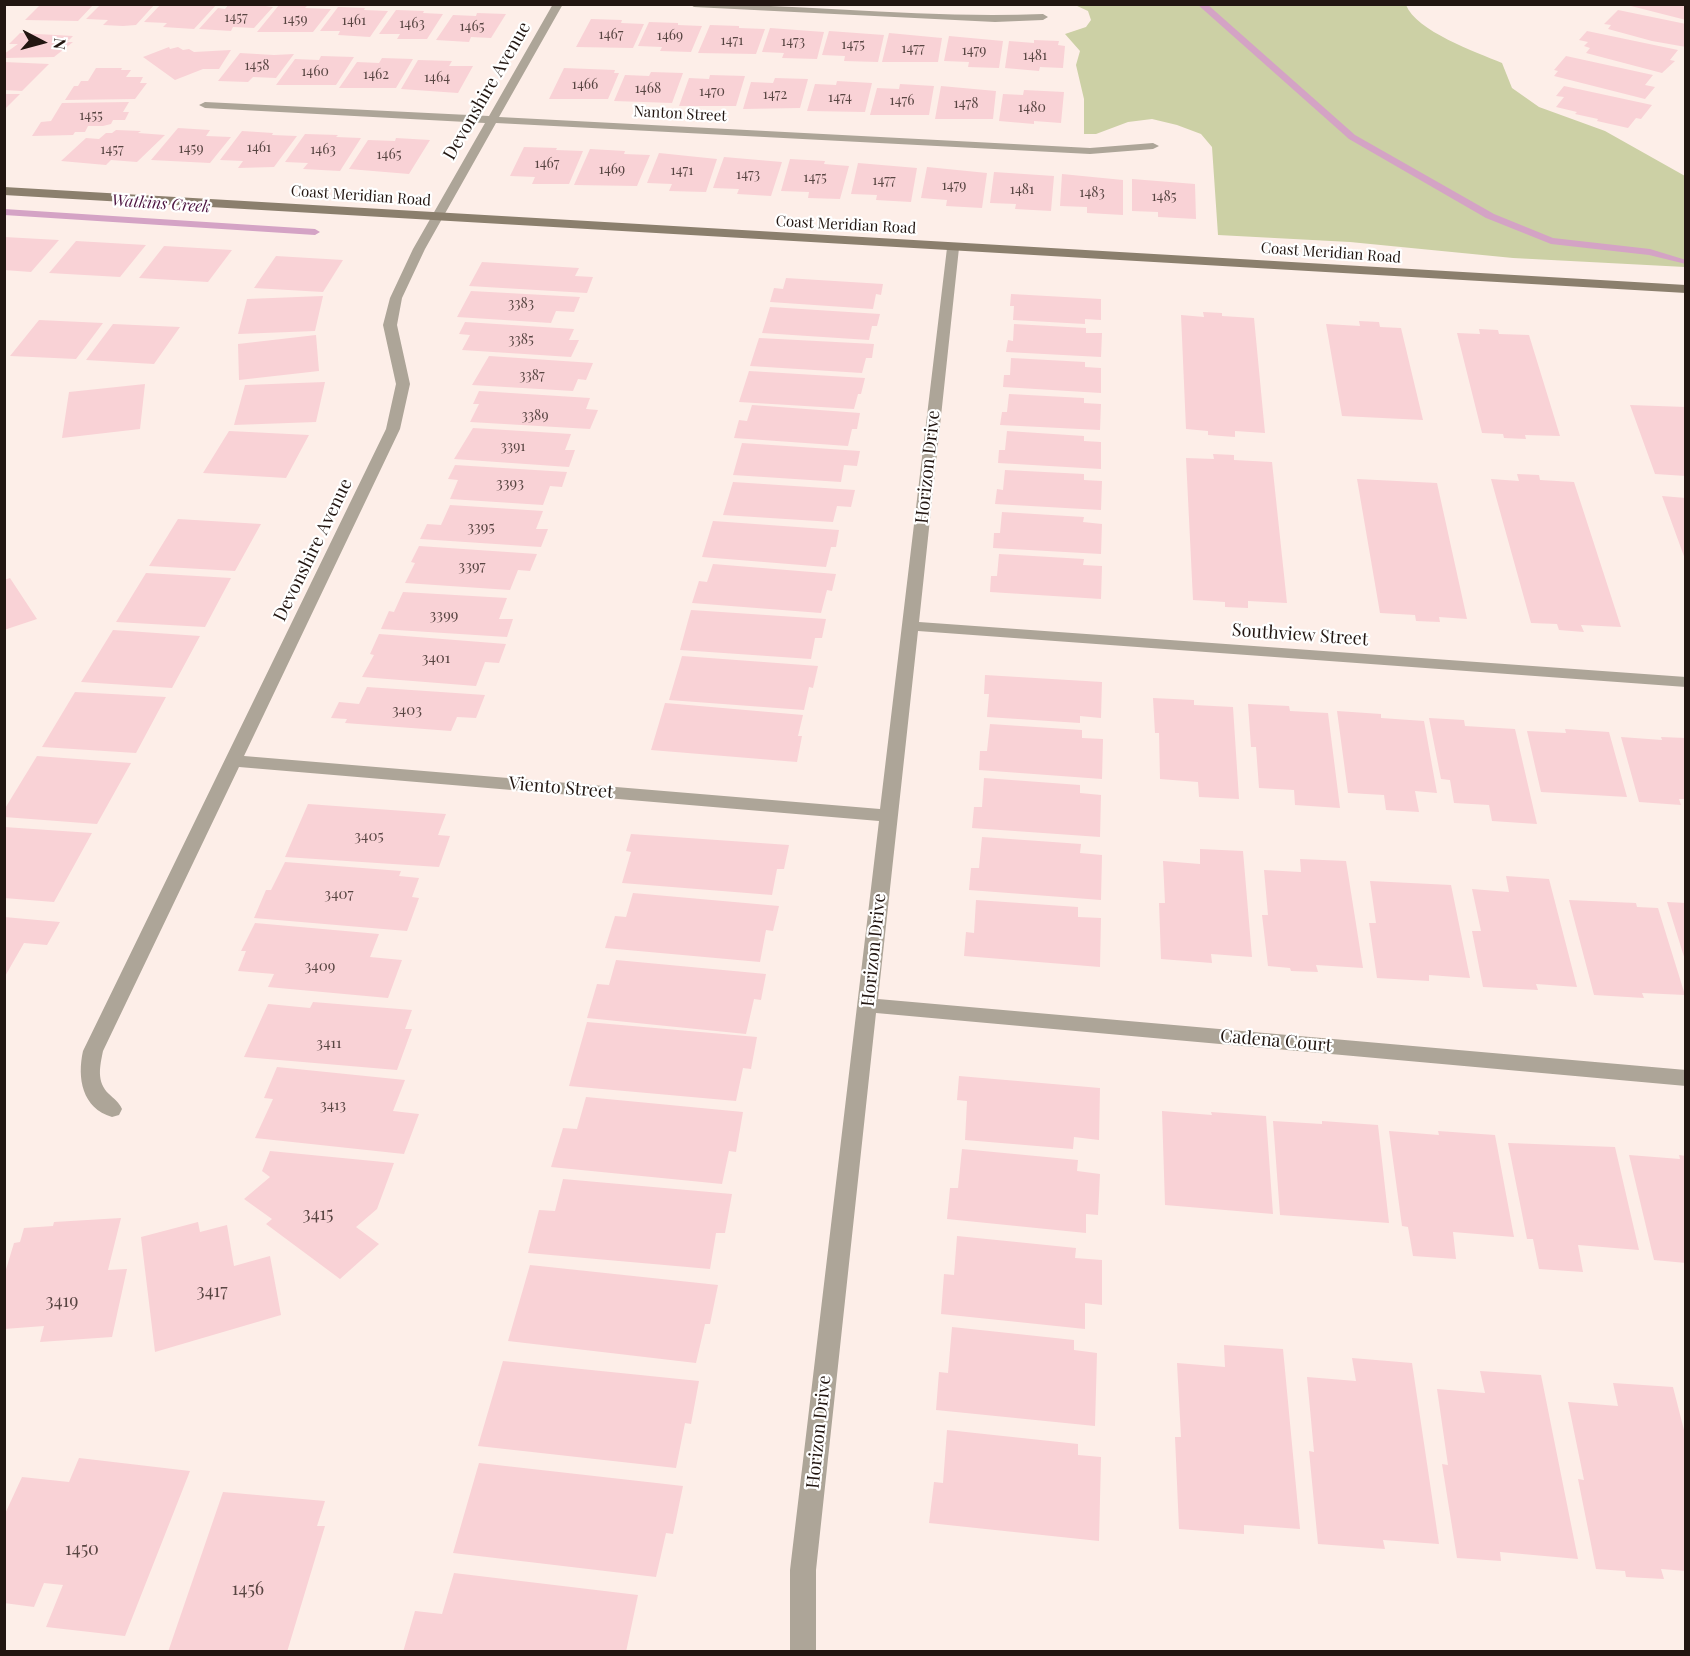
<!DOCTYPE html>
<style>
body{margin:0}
#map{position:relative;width:1690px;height:1656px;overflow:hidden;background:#fdeee8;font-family:"Playfair Display",serif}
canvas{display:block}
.frame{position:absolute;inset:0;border:6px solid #221611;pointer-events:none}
.north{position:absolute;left:12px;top:12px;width:60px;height:60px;-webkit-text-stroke:4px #fff;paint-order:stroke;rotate:96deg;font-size:16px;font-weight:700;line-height:24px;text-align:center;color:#221611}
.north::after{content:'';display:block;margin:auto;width:21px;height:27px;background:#221611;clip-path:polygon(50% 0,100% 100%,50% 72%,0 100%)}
</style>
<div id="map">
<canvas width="1690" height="1656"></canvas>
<div class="frame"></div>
<div class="north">N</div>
</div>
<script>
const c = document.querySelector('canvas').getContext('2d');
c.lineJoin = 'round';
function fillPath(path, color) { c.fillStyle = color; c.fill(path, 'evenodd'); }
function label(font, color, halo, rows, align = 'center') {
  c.font = font + ' "Playfair Display",serif'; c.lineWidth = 4.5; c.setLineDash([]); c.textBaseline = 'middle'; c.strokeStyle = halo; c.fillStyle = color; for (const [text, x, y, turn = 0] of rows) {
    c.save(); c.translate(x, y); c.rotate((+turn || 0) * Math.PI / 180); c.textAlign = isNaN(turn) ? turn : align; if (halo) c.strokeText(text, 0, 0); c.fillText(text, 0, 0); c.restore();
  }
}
fillPath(new Path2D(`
 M1075,5H1406C1416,31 1476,52 1502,63L1512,88L1539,107L1605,131L1685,176V267L1513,258L1350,242L1218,235L1212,147L1201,134L1177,125L1152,119L1128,122L1096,134H1084V99L1076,65L1080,51L1065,34L1086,27L1091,20L1088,11Z`), '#ccd0a5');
fillPath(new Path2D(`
 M1197,4H1207L1355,135L1494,214L1553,238L1650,249L1686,260V264L1649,255L1551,244L1486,218L1349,139Z
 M4,209L315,229L320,232L315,235L4,215Z`), '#d4a3c5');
fillPath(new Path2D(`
 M41,4H94L78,21L25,20Z
 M101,4H155L136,25L123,26L103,25L108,20L86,19Z
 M161,4H217L194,29L163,27L167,23L144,22Z
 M229,4H251L273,7L254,28L233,27L231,31L199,29L218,8L225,9Z
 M1627,4H1686V20L1627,5Z
 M279,5L307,6L305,8L331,9L313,32H257Z
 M338,7L365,8L364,10L388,11L370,37L338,35L340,31H320Z
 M396,10L424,11L423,13L443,14L427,39H397L400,34H379Z
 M1618,10L1686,24V47L1652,41L1608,29L1611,25L1604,24Z
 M477,13L506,14L491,38L471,37L469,42L436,40L453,15L476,16Z
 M591,19L622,20L621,23L644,24L633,48L576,47Z
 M649,22L678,23V25L702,26L691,52L660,51L662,47L638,46Z
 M710,25L739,26V28L765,29L756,54L698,53Z
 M770,28L824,32L817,59L782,58L784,53L762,52Z
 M829,31L884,35L878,62L844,61L845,56L822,55Z
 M1587,31L1678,50L1670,60L1675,61L1662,73L1586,53L1590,48L1584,46L1588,42L1579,40Z
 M20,33L73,36L67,42H73L54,57L4,58V54L18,44H9Z
 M889,33L942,38L938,62H882Z
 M949,36L1003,41L999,68L968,67L969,62L944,61Z
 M1034,40L1059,41L1058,45L1065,46L1063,68L1040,67L1039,71L1005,68L1009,41L1034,43Z
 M169,47L170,49L178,47L183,50L189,49L194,52L231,50L219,69H203L175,80L143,57Z
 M240,53L274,55L294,54L276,78L253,77L248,82L218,81Z
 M321,56L354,57L336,85H276L295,59L319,60Z
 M1566,56L1653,75L1645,85L1655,87L1645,99L1554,76L1558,71L1554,70Z
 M382,58L413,59L396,88H339L357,62L379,63Z
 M418,60L452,61L449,66H473L458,93L401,89Z
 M4,62L49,64L22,91L4,90Z
 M96,68H122L121,70H131L126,77H143L140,83H147L135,99L65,100L74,86H78L81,81H88Z
 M564,68L615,70L614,73H619L608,99H549Z
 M651,72L683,73L672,103L614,101L625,75L649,76Z
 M710,75L745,76L736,106H679L689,78L709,79Z
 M775,78L808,79L800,108L743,109L751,82L773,83Z
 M837,81L872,83L865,112L807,111L815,84L836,85Z
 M900,84L934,86L929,115H870L877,88L899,89Z
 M941,86L996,91L993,119H935Z
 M1564,86L1652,105L1641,119L1636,118L1628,128L1597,121L1598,119L1575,114L1577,112L1556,107L1564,97L1556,96Z
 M1024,90L1064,92L1061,123L1034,121V124L999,121L1003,94L1023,95Z
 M4,94H20L4,110Z
 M129,102L123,112H129L125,120H113L111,124L103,126H88L85,132H75L73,135L32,136L41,122L51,121L62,103Z
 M178,128L210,130L206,136L231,137L210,163L151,160Z
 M116,130L141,131L138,133L165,135L137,162L111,160L106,165L61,161L86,138L99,139L106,133H112Z
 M242,131L273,133L272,135L297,136L274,167L238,168L243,161L220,160Z
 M305,134L338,135L336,137L361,138L340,171L303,169L308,163L285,162Z
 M396,138L430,140L409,174L349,169L368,140L395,141Z
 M524,147L557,148L556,150L583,151L569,184H532L535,177L510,176Z
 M590,149L625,151L624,154L650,155L637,186L574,185Z
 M659,153L717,159L706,192L669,191L672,184L647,183Z
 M724,157L782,162L771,196L737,194L739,189L713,188Z
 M790,159L825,161L824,164L849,166L840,199L808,198L809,192L781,191Z
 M858,163L917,168L911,202L876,200L877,195L851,194Z
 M927,167L987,173L982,208L946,206L947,200L921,198Z
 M994,172L1054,176L1051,211L1015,209L1016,204L990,203Z
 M1062,174L1123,180V215L1087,213V207L1060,206Z
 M1132,179L1195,184L1196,219L1158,217V212L1132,211Z
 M4,237L59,240L31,272L4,270Z
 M76,241L146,245L120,277L49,273Z
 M164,246L232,250L208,282L139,278Z
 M276,256L343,260L323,292L254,288Z
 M482,262L579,268L575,276L593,277L587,293L469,286Z
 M786,278L883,284L881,295L876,294L873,309L770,302L774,288L783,289Z
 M471,291L580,297L574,312L556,311L551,323L457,317Z
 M1011,294L1101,299V320L1085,319V324L1013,320L1014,306H1010Z
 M323,296L315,331L238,334L247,299Z
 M770,307L880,314L877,326H872L869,340L762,333Z
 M1203,312L1222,313V316L1254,318L1265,433L1235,431V437L1208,435V431L1186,429L1181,315L1204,317Z
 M39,320L103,323L76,359L10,356Z
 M1359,321L1379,322L1380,327L1401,328L1423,420L1342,416L1326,324L1360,326Z
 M465,322L574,329L569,340H579L571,357L462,350L470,335L459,334Z
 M113,324L180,327L154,364L86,360Z
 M1014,324L1086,328V333H1102L1101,357L1006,352L1008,340L1013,341Z
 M1479,329L1498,330L1499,334L1529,335L1560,436L1525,435L1526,439L1504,438L1503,434L1482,433L1457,333L1480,334Z
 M316,335L319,371L239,380L238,344Z
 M759,338L874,344L872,358H866L862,373L750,366Z
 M489,356L593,363L586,380L578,379L573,391L472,385Z
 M1011,358L1085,362V367L1101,368V393L1003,387L1004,375H1010Z
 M749,371L865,378L861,394H858L854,409L739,402Z
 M325,382L316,422L234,425L245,385Z
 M145,384L140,429L62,438L69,392Z
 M479,391L590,398L586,409L598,410L590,429L470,422L479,404H473Z
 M1009,394L1084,398V403L1101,404L1100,430L1000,425L1002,412H1007Z
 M752,405L860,413L857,429H852L848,446L734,438L739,420L747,421Z
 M1630,405L1686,407V476L1655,474Z
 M473,428L571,434L565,450H575L569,467L454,459Z
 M229,431L309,435L286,478L203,473Z
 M1007,431L1084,436V441L1101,442V469L998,463L999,450H1005Z
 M742,443L860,451L857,466L844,465L841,482L733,475Z
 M1213,454L1234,455V460L1272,462L1287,603L1248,601V608L1225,607V602L1193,600L1186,458L1214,459Z
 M455,465L567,472L562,487L550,486L543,505L450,499L458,480L448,479Z
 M1005,470L1084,474V480L1102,481L1101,510L995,504L997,489L1003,490Z
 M1517,474L1539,475L1540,480L1574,482L1621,627L1581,625L1584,632L1559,630L1557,624L1531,623L1491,479L1519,481Z
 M1357,479L1437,483L1467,619L1439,617L1440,622L1416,621L1415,615L1380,613Z
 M733,482L855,490L851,507L837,506L833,522L723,515Z
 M1662,496L1686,498V559H1685Z
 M450,505L543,511L536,529H548L541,547L420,539L427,524L441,525Z
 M1002,512L1084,517L1083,522L1102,524L1101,554L993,548L994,533H1000Z
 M178,519L261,524L235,571L149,566Z
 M713,521L839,530L836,547H831L826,567L702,557Z
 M419,546L537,554L530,571L518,570L510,590L405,583L415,563L411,562Z
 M999,554L1084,559L1083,565L1102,566L1101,599L990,592L991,576H997Z
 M713,564L836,574L832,591L827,590L821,613L692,603L699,581L707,582Z
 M146,573L231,578L205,627L116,622Z
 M10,578L37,619L4,630V580Z
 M403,592L507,598L499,619H513L507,637L381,629L389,611L394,612Z
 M691,610L826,619L822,638H815L811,659L680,650Z
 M113,630L200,636L172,688L81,682Z
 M379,634L506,644L499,663L485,662L476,686L362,677L374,655L370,654Z
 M682,656L818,666L813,688L809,687L804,710L669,700Z
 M985,675L1102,682L1101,718L1080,716V723L987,717L989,694H984Z
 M367,687L485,695L476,718L457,717L451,731L345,723L347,719L331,718L339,702L359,704Z
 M75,692L166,697L136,753L42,747Z
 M1153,698L1194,700V705L1233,707L1239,799L1199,797L1198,782L1160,779L1159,733H1155Z
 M665,703L803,715L798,736H802L797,762L651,750Z
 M1248,704L1289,706L1290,711L1328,713L1340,808L1295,805L1294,790L1259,788L1256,747H1251Z
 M1337,711L1381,714V718L1424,721L1437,793L1415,791L1419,812L1386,810L1384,795L1348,793Z
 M1429,718L1464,720L1465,726L1515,729L1537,824L1492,821L1489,805L1454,803L1450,780L1441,779Z
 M990,724L1082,730V738L1103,739L1102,779L979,770L980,751H987Z
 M1565,729L1609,732L1627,797L1541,792L1527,731L1566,733Z
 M1621,737L1662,740L1661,737L1686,738V799H1679L1681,805L1639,802Z
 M37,756L131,763L97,824L4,817V810Z
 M984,778L1080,785V793L1101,795L1100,837L972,828L974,807H982Z
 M308,804L446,814L438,835L450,836L439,867L285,857Z
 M4,827L92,833L54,902L4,898Z
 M631,834L789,845L784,869H777L772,895L622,883L631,852L626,851Z
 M982,837L1081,844L1080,853L1102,855L1101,900L969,890L971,868H979Z
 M1200,849L1243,851L1252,957L1211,954L1212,963L1161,959L1159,903H1165L1163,861L1200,864Z
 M1300,859L1346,861L1363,968L1316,965L1318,972L1291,971L1290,968L1268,966L1262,915H1268L1264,870L1301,872Z
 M285,862L401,871L399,876L419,878L412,897L419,898L407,931L254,918L266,890H271Z
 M1506,876L1549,879L1577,987L1536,984L1538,990L1483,987L1472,931H1481L1472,889L1509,892Z
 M1370,881L1451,885L1470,978L1429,975V981L1377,978L1369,923H1376Z
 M633,893L779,906L773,931L766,930L760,962L605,948L615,916L626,917Z
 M976,900L1078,907V917L1101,918L1100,967L964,956L966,932L974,933Z
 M1569,900L1636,903L1637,907L1658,908L1685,995L1642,993L1644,998L1594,995Z
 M1667,902L1686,903V959L1685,960Z
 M4,917L60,922L47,945L24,943L4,978Z
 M255,923L379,934L370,957L402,960L388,998L268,987L274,974L238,971L246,951H241Z
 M616,960L766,974L761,1000L754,999L746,1034L587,1018L597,984L609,985Z
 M313,1002L412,1010L405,1029H412L397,1070L244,1057L268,1004L310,1008Z
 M587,1022L757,1037L751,1069L743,1068L736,1101L569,1086Z
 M277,1067L405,1080L393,1111L419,1114L404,1154L255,1138L273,1099L264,1098Z
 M959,1076L1100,1088L1099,1140L1074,1137L1073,1149L965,1140L967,1101L957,1100Z
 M586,1097L743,1112L736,1152L729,1151L722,1184L551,1167L563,1128L577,1129Z
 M1162,1111L1212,1115L1211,1112L1266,1116L1273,1214L1165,1205Z
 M1273,1121L1322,1124V1121L1378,1125L1389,1223L1280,1215Z
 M1389,1131L1439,1135L1438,1131L1495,1135L1514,1237L1453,1232L1456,1259L1413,1256L1408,1227L1402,1226Z
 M1508,1143L1615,1147L1639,1250L1578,1245L1583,1272L1539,1269L1533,1239H1527Z
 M962,1149L1078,1160L1077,1171L1100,1174L1098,1215L1086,1214V1233L947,1219L950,1188H958Z
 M270,1151L394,1163L377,1209L356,1227L379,1244L340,1279L266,1224L272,1219L244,1199L270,1177L262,1171Z
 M1629,1155L1680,1159L1679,1155L1686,1156V1263L1654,1260Z
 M563,1179L732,1194L725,1233H716L710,1269L528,1253L539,1210L555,1211Z
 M121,1218L108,1270L127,1269L112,1337L40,1342L44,1326L4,1329V1276L14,1243L20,1242L24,1228L53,1226L54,1222Z
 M198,1222L200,1232L227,1225L234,1266L270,1256L281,1315L155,1352L141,1237Z
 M957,1236L1076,1248L1075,1258L1102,1260V1305L1085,1303V1329L941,1314L944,1274L954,1275Z
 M530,1265L718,1285L710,1324H705L696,1363L508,1341Z
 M952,1327L1074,1340V1350L1097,1353L1095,1426L936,1410L939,1372L948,1373Z
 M1224,1345L1283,1349L1300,1529L1244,1525V1534L1179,1529L1175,1437H1181L1177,1363L1225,1367Z
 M1352,1358L1412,1363L1439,1544L1383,1540L1385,1549L1318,1544L1309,1451L1314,1452L1307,1377L1356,1381Z
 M503,1361L699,1381L691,1424L685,1423L676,1468L478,1446Z
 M1480,1371L1541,1375L1578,1559L1500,1552L1501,1561L1457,1558L1442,1464L1448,1465L1437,1389L1485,1393Z
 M1613,1383L1673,1387L1686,1438V1571L1661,1569L1664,1579L1626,1577L1625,1571L1596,1569L1578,1479L1584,1480L1568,1402L1618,1406Z
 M947,1430L1078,1444V1455L1101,1457L1099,1541L929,1523L934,1482L943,1483Z
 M79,1458L190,1471L125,1636L46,1627L63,1585L44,1583L34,1607L4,1603V1516L22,1477L69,1482Z
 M479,1463L683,1486L673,1534L666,1533L656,1577L453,1553Z
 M223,1492L325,1501L317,1526H325L287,1652H168Z
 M454,1573L638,1595L626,1652H403L415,1611L442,1614Z`), '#f9d2d6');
fillPath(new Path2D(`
 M553,4H563L499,117L1090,148L1153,143L1159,146L1153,149L1090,154L496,123L425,249L402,298L397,325L410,384L400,429L244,756L880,809L947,248L953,244L959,248L919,622L1686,677V687L918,631L878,999L1686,1070V1086L876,1013L816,1570V1652H790V1570L879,821L239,767L103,1051C100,1066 96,1082 109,1094C114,1099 119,1102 122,1109L119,1115L112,1117C82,1108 77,1078 83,1051L386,429L396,384L383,325L390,298L413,249L485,123L205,108L199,105L205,102L489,116Z
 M689,4C807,4 925,19 1043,14L1048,17L1043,20L995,22L694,7Z`), '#ada598');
fillPath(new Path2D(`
 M4,187L1686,285V293L4,195Z`), '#8b7f6d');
label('14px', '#584542', null, [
 ["1457",236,18],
 ["1459",295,20],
 ["1461",354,21],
 ["1463",412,24],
 ["1465",472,27],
 ["1467",611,35],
 ["1469",670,36],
 ["1471",732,41],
 ["1473",793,42],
 ["1475",853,45],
 ["1477",913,49],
 ["1479",974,51],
 ["1481",1035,56],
 ["1458",257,66],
 ["1460",315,72],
 ["1462",376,75],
 ["1464",437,78],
 ["1466",585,85],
 ["1468",648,89],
 ["1470",712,92],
 ["1472",775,95],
 ["1474",840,98],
 ["1476",902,101],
 ["1478",966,104],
 ["1480",1032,108],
 ["1455",91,116],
 ["1461",259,148],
 ["1459",191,149],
 ["1457",112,150],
 ["1463",323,150],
 ["1465",389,155],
 ["1467",547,164],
 ["1469",612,170],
 ["1471",682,171],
 ["1473",748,175],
 ["1475",815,178],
 ["1477",884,181],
 ["1479",954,186],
 ["1481",1022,190],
 ["1483",1092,193],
 ["1485",1164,197],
 ["3383",521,304],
 ["3385",521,340],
 ["3387",532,376],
 ["3389",535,416],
 ["3391",513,447]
]);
label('15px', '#221611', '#fff', [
 ["Nanton Street",680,114,3],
 ["Coast Meridian Road",361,196,4],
 ["Coast Meridian Road",846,225,3],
 ["Coast Meridian Road",1331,253,4]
]);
label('15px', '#584542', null, [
 ["3393",510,483],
 ["3395",481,527],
 ["3397",472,566],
 ["3399",444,615],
 ["3401",436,658],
 ["3403",407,710],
 ["3405",369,836],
 ["3407",339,894],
 ["3409",320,966],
 ["3411",329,1043],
 ["3413",333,1105]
]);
label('italic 16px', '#4d1441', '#fff', [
 ["Watkins Creek",161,204,4]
]);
label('18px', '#221611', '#fff', [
 ["Devonshire Avenue",487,91,-60],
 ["Horizon Drive",928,467,-84],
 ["Devonshire Avenue",313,550,-64],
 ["Southview Street",1300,635,4],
 ["Viento Street",561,788,5],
 ["Horizon Drive",874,950,-84],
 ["Cadena Court",1276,1041,5],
 ["Horizon Drive",819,1432,-84]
]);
label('18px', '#584542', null, [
 ["3415",318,1214],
 ["3417",212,1291],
 ["3419",62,1301],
 ["1450",82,1549],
 ["1456",248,1589]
]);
</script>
